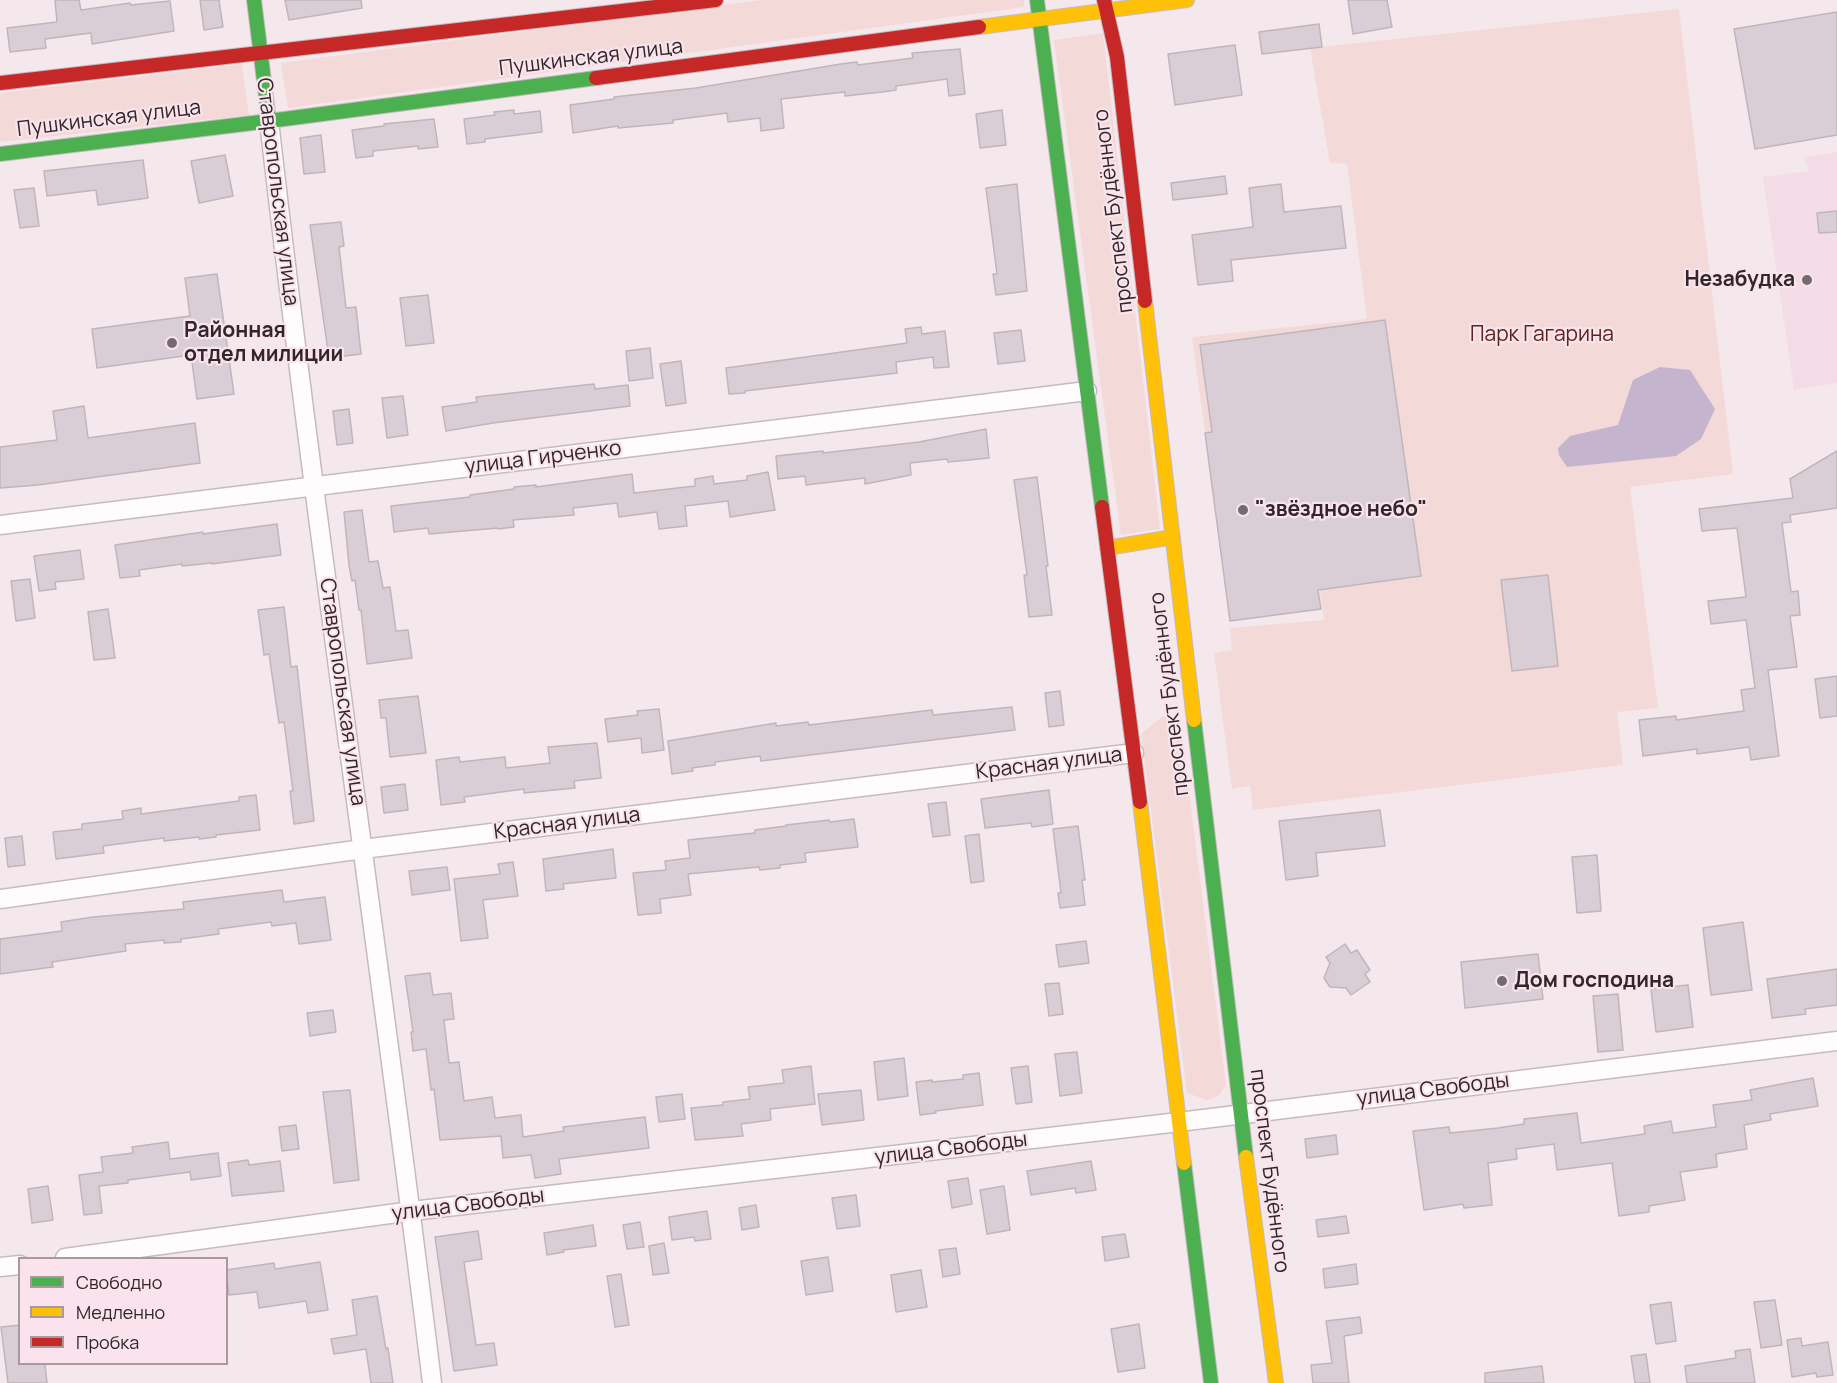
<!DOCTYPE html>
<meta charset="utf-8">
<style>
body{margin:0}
#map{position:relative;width:1837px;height:1383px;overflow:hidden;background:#f5e8ed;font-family:Manrope,sans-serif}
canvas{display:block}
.legend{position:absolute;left:18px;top:1257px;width:210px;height:108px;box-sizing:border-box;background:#fae3ec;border:2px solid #a9989e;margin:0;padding:8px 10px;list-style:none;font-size:18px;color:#2f272a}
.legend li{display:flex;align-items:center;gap:12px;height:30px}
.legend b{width:30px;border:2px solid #a9989e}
</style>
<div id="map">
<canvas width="1837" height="1383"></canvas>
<ul class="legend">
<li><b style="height:8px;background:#4caf50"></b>Свободно</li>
<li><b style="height:8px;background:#ffc107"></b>Медленно</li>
<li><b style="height:8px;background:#c62828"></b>Пробка</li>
</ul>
</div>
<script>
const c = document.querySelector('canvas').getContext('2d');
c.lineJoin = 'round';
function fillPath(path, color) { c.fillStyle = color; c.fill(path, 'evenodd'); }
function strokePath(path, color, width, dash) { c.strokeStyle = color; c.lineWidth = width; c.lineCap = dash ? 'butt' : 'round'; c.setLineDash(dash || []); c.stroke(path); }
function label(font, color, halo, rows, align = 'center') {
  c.font = font + ' Manrope,sans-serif'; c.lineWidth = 4.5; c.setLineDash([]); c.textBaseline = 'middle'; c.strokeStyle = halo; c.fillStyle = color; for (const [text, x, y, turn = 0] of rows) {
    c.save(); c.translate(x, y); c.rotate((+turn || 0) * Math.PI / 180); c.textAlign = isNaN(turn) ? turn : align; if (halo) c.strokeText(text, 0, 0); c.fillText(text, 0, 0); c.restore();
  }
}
fillPath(new Path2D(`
 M1837,152V383L1794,390L1763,177L1809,171L1804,157Z`), '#f3dce6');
fillPath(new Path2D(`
 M761,0H1024V7L288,108L281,63Z
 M1679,9L1733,474L1630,487L1658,708L1617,712L1623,765L1253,810L1250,786L1232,789L1214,653L1232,650L1230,628L1324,620L1296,421L1205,433L1192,337L1367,319L1347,164L1330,163L1310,48Z
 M1103,33L1160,529L1121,535L1054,40Z
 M242,64L249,115L0,142V93Z
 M1163,716L1180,719L1226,1085L1218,1096L1207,1100L1187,1093L1141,734Z`), '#f3d9d8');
fillPath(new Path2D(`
 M1660,367L1690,370L1715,409L1701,439L1676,456L1567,467L1559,455L1558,448L1570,436L1618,425L1633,380Z`), '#c5b4cd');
const building = new Path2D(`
 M55,0H79L81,10L130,3L131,5L170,1L174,31L92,44L91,33L45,39L46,48L10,52L7,28L57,22Z
 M200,0H219L223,27L204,30Z
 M285,0H361L362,8L289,20Z
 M1348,0H1387L1392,27L1353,34Z
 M1837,12V135L1755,149L1734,29Z
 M1319,24L1322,47L1262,54L1259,32Z
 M1235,45L1242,95L1175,105L1168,54Z
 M960,49L965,94L949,96L947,79L896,86V90L882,92L845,96V92L781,99L784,128L761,131L760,118L728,122L727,113L673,120V123L618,128V126L573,133L570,105L614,99V97L696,88L841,64L857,62L858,65L913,58L912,53Z
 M514,110V114L540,111L542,132L485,139V142L467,144L464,119L495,115L494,112Z
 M1002,110L1006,145L980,148L976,114Z
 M434,119L438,147L418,149V146L373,151V156L356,158L352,130L384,126V124Z
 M321,135L325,172L304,174L300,138Z
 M225,155L233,196L199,203L191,161Z
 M143,160L148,198L98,205L96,190L47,196L44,171Z
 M1225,176L1227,194L1173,200L1171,183Z
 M1017,184L1027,291L996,295L993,274H997L986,188Z
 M1281,184L1284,212L1341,206L1346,248L1231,260L1233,281L1198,285L1192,235L1253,227L1249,188Z
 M34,188L39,226L20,228L14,190Z
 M1837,211V232L1819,233L1817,213Z
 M341,222L344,246L339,247L346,308L356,307L361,354L329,358L310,225Z
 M217,274L234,394L197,399L191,355L97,368L92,329L190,316L185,278Z
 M428,295L434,343L406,346L400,298Z
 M1385,320L1421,576L1318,590L1321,609L1230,621L1205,433L1212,432L1200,345Z
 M921,327L922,334L945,331L949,367L934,368L933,357L896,362L897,373L745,391V393L729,394L726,368L907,343L905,329Z
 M1021,330L1025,361L998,364L994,333Z
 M650,348L653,378L629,381L626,351Z
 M681,361L686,403L666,406L660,364Z
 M594,384L595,389L628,385L630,406L493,423L446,431L442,407L477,402L476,397Z
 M403,396L408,435L387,438L382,398Z
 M84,406L88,438L195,423L200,463L38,485L0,488V447L57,440L53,411Z
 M349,409L353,443L337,445L333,411Z
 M986,429L989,458L948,462L947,459L910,463L911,475L865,484V478L806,485L805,476L778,479L776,456L823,451V453L919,442Z
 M1837,451V508L1790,515L1791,522L1782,523L1791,592L1798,591L1800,615L1790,616L1797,667L1768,670L1779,756L1751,760L1749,747L1697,754V749L1643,756L1639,720L1676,716V720L1744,711L1741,690L1755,688L1746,620L1711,624L1708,601L1746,597L1737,528L1702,531L1699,509L1793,498L1790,479Z
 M768,472L775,510L730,517L728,501L685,506L687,526L659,529L657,512L619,517L617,503L573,508L574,515L513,520L514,527L498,529V528L429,534L428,528L394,532L391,506L470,497V495L514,489V487L536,485V487L632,474L634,493L695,486V479L713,476L714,484L747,480V476Z
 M1037,477L1048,566H1046L1052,615L1029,617L1024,575H1027L1014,480Z
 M362,510L369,562L378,561L383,588L390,587L396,631L408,630L412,658L367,664L361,610H359L355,580L352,581L349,565L344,512Z
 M277,524L281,555L212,564V563L182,566V564L139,570L140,576L120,578L115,545L203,532V534Z
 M80,550L84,579L55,582L56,589L39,591L34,556Z
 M1548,575L1558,666L1512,671L1501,580Z
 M30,579L35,618L16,621L11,581Z
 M284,607L291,667L297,666L314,821L294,824L290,791H293L284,722L279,723L269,654L264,655L258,610Z
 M108,609L115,658L94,660L88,612Z
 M1837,676V716L1820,718L1815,679Z
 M1060,691L1064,725L1049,727L1045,693Z
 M418,696L426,753L390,757L386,718H381L379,700Z
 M1012,707L1015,730L761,761L760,756L715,762V765L692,768L693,771L672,774L668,741L776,723V726L808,722L809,725L932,710L933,715Z
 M659,709L664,750L642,753L641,738L608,742L605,719L638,715L637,711Z
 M597,743L601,778L574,781L575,788L524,793V789L464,797L465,802L441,805L436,760L459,757L460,762L505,757L506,768L550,763L548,747Z
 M405,784L408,810L384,813L381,787Z
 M1049,790L1053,824L1032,827L1031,823L985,828L981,799Z
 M256,795L260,830L216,835V837L199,839V837L164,841V838L103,846L104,853L56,859L53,832L82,829V824L123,819L122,811L141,808V814L239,801V797Z
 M946,802L950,835L933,837L928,804Z
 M1380,810L1385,846L1316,853L1318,876L1286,880L1279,821Z
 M854,819L858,847L805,853L806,862L780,865V868L760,870L759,867L688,874L691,895L660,899L661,913L638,915L633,873L666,870L665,861L690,858L688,840L755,833V830L786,826V825L829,820L830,822Z
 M1078,826L1085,880H1082L1085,905L1060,908L1058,893H1061L1053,829Z
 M979,834L984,881L971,883L965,836Z
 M22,836L25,865L8,867L5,838Z
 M613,849L616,878L563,884L564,889L546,891L543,859Z
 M1597,855L1601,911L1577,913L1572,857Z
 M513,862L518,896L483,900L488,938L461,941L454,879L500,874L498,864Z
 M447,867L450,890L412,895L409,871Z
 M282,890L284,902L325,897L331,940L299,944L296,923L272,926L271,922L218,929L219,934L181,939V942L164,943V940L125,944L126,951L52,962L53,967L0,974V939L62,931L61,922L93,917L184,909L183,902Z
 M1743,922L1752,990L1711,995L1703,928Z
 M1086,941L1089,963L1059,967L1056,945Z
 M1345,944L1351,953L1357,950L1370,970L1365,974L1370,982L1351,995L1346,988L1330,987L1324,978L1330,963L1326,957Z
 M1538,954L1543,999L1465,1008L1461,962Z
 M1837,969V1005L1805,1009L1806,1014L1772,1018L1767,979Z
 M430,973L433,995L451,993L454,1019L444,1020L449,1063L459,1062L464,1101L492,1097L495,1118L521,1115L523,1137L564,1131L563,1127L645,1117L649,1148L559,1159L561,1174L535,1178L531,1155L503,1158L501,1136L440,1140L434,1089L431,1090L426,1049L413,1051L411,1032H413L405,976Z
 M1059,983L1063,1014L1049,1016L1045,984Z
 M1688,985L1693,1027L1656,1032L1651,989Z
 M1618,994L1623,1050L1598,1052L1593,996Z
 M333,1010L336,1032L310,1036L307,1013Z
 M1077,1052L1082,1093L1060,1096L1055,1054Z
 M904,1058L908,1096L878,1100L874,1062Z
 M811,1066L815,1104L770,1109L771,1120L741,1124L743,1136L695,1140L691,1108L723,1105V1102L750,1099L748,1087L784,1083L782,1070Z
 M1028,1066L1032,1102L1016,1104L1011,1068Z
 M979,1073L983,1105L935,1111L936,1113L920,1115L916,1082L932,1080V1082L963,1079V1075Z
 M1813,1078L1818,1106L1770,1114L1771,1120L1744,1125L1747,1149L1716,1154L1717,1167L1680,1172L1685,1200L1649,1206V1212L1619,1216L1612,1163L1557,1170L1554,1144L1516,1149L1517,1159L1488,1163L1492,1205L1464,1208L1463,1204L1424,1210L1413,1131L1449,1127L1450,1133L1498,1128L1524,1124V1119L1577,1113L1581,1143L1645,1134L1644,1126L1671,1121L1673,1133L1716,1127L1713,1105L1752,1100L1750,1090Z
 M350,1090L359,1180L334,1183L323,1092Z
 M861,1090L864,1120L822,1125L818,1094Z
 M682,1094L685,1119L659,1122L656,1097Z
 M296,1125L299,1149L282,1151L279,1127Z
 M1336,1135L1338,1154L1307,1158L1305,1139Z
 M168,1142L170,1159L218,1153L221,1176L191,1180L190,1172L128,1180V1183L99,1186L102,1213L84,1215L79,1175L103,1172L101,1157L133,1153L132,1147Z
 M248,1160L249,1165L280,1161L284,1191L232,1196L228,1163Z
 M1091,1161L1096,1190L1076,1193L1075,1188L1031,1195L1027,1171Z
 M968,1178L972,1204L952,1208L948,1181Z
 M48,1186L53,1220L32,1223L28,1189Z
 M1004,1186L1010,1230L987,1234L980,1190Z
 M856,1195L860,1226L837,1229L832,1198Z
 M756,1205L759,1227L742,1230L739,1208Z
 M707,1211L711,1239L695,1241L694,1237L672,1240L669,1217Z
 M1346,1216L1349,1233L1318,1237L1316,1220Z
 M640,1222L644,1247L627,1249L623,1225Z
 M593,1225L596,1246L563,1250L564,1252L547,1255L544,1233Z
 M478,1231L482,1259L464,1262L476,1345L494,1343L497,1365L454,1371L435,1237Z
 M1125,1234L1129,1257L1105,1261L1102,1237Z
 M664,1243L669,1273L653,1275L649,1246Z
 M956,1248L960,1274L943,1277L939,1250Z
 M828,1257L833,1291L806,1295L801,1261Z
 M320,1262L328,1310L308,1313L306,1301L259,1308L257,1292L229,1295L226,1270L274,1263L275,1269Z
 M1356,1264L1358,1284L1325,1288L1323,1269Z
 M921,1270L927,1307L896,1312L891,1275Z
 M621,1274L629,1325L615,1327L607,1276Z
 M377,1296L386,1349L388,1348L393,1383H371L366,1349L334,1354L331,1339L357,1335L352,1300Z
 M1775,1300L1782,1345L1761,1348L1754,1302Z
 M1671,1302L1676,1341L1656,1344L1650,1305Z
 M1360,1317L1362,1333L1344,1336L1349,1383H1313L1311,1365L1332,1363L1326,1321Z
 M1139,1324L1145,1368L1118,1372L1111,1329Z
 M20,1325V1364H45L47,1383H8L1,1327Z
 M1801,1338L1802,1346L1828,1342L1833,1375L1817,1377L1816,1373L1792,1377L1787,1340Z
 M1750,1349L1755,1383H1687L1685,1366L1736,1358L1735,1351Z
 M1646,1354L1650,1383H1635L1631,1356Z
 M1542,1366L1544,1383H1485V1373Z`);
fillPath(building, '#daced6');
strokePath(building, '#bfb5ba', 1.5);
const street = new Path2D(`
 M269,121C317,542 381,962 432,1383
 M0,525L1087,391
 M0,899L363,849L1134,753
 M65,1258L412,1211L1179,1122L1837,1041
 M0,1267L20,1265`);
const fast = new Path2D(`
 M254,0L269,121L596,78
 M1037,0L1102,507
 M0,154L269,121
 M1194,720L1246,1157
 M1184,1163L1211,1383`);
const slow = new Path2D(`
 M979,27L1187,0
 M1145,301L1194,720
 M1107,548L1173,537
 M1140,802L1184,1163
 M1246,1157L1276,1383`);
const jam = new Path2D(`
 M1104,0L1117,57L1145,301
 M260,53L716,0
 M596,78L979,27
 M0,83L260,53
 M1102,507L1140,802`);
strokePath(street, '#c5bbbf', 21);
strokePath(fast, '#c5bbbf', 16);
strokePath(slow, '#c5bbbf', 16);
strokePath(jam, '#c5bbbf', 16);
strokePath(street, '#fefcfc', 18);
strokePath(fast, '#4caf50', 14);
strokePath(slow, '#ffc107', 14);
strokePath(jam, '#c62828', 14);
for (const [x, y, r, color] of [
 [1807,280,6,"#746b6e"],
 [172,343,6,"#746b6e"],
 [1243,510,6,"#746b6e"],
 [1502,981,6,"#746b6e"]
]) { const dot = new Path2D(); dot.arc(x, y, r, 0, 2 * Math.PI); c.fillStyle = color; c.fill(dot); strokePath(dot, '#fae3ec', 2); }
label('21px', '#2f272a', '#fae3ec', [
 ["Пушкинская улица",591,58,-7],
 ["Пушкинская улица",109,119,-7],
 ["Ставропольская улица",277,192,83],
 ["проспект Будённого",1114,211,-97],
 ["улица Гирченко",543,458,-7],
 ["Ставропольская улица",342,692,82],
 ["проспект Будённого",1170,694,-97],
 ["Красная улица",1049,764,-7],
 ["Красная улица",567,824,-7],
 ["улица Свободы",1433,1090,-7],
 ["улица Свободы",951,1149,-7],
 ["проспект Будённого",1269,1171,83],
 ["улица Свободы",468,1205,-7]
]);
label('bold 21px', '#2f272a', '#fae3ec', [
 ["Незабудка",1795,280,"right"],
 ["Районная",184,331],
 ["отдел милиции",184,355],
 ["\"звёздное небо\"",1255,510],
 ["Дом господина",1514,981]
], 'left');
label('21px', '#5b251d', '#fae3ec', [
 ["Парк Гагарина",1542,335]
]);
</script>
